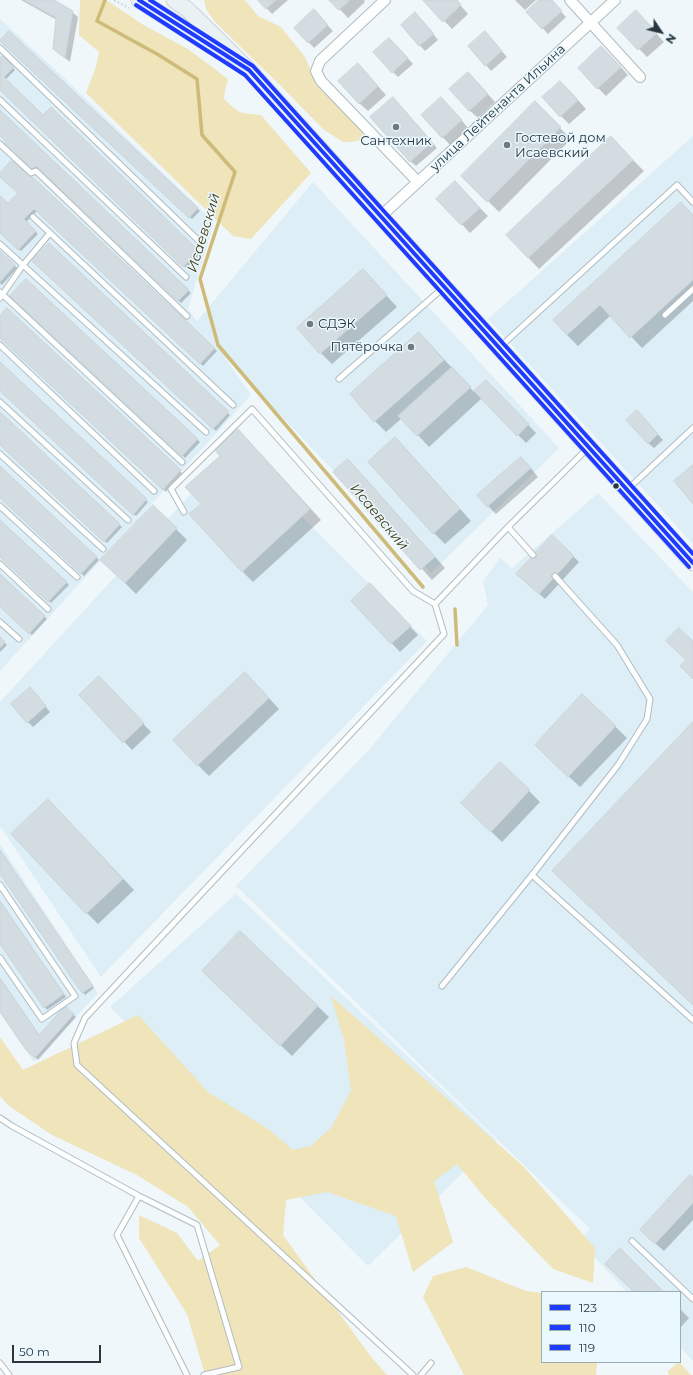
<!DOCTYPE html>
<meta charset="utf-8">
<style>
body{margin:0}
#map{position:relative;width:693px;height:1375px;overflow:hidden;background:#eff7fa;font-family:Montserrat,sans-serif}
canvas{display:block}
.legend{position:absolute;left:541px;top:1291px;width:140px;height:72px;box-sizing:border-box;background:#eaf8ff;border:1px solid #9dabb2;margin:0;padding:5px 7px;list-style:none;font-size:12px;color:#2a373e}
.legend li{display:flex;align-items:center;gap:8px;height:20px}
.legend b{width:20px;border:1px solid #9dabb2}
.north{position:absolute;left:641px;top:12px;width:40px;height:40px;-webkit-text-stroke:3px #eaf8ff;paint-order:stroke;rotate:125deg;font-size:11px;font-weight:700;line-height:16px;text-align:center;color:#2a373e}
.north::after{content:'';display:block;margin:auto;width:14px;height:18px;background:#2a373e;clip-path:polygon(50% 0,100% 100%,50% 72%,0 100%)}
.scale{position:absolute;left:12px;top:1345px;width:89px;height:18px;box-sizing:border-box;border:2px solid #2a373e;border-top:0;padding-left:5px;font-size:12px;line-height:14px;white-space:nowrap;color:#2a373e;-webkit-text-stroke:3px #eaf8ff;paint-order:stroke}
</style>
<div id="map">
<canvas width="693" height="1375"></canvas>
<ul class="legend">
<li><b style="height:5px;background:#1f3bff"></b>123</li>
<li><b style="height:5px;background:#1f3bff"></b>110</li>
<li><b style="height:5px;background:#1f3bff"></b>119</li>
</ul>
<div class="north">N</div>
<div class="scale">50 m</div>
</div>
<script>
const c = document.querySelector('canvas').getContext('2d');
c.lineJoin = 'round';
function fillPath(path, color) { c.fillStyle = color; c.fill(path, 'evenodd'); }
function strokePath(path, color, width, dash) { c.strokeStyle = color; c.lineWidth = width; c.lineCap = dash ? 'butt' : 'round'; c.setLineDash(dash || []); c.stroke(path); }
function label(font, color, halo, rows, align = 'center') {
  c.font = font + ' Montserrat,sans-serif'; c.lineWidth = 3; c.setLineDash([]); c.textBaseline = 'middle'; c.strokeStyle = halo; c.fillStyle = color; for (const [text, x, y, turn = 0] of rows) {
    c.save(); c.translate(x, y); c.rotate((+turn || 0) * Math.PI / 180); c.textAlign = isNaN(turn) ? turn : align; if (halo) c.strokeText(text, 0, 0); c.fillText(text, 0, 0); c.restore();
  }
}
fillPath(new Path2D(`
 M0,19L60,74L214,222L188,309L197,321L313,182L559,448L431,573L223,355L251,395L0,671Z
 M693,136V544L488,319Z
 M233,448L427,641L101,977L0,826V702Z
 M598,493L693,592V1361L680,1347V1292H627L579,1241L590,1229L236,886L368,751L488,605L483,581L500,558L512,568Z
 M0,844L98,993L34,1062L0,1012Z
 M236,894L496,1140L368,1266L110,1007Z`), '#ddeef7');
fillPath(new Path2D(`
 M80,0H106L145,26L188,49L228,79L225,90L224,99C240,114 239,113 261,115L311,173L251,239L233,236L86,93L96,67L99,52L79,35Z
 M204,0H245L258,16L281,27L305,57L311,71L319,82L362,127L363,137L361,140L351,142H343L324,130L284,89L214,21L206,9Z
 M331,996L523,1166L595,1248L593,1283L553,1269L486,1199L457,1164L434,1181L453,1242L413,1272L396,1216L327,1192L286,1200L283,1235L371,1357L387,1375H205L187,1314L139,1238V1215L177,1233L198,1261L220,1245L188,1207L137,1175L52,1135L9,1106L0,1096V1037L23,1070L138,1015L208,1092L268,1129L293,1150L311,1146L331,1128L351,1091L344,1040Z
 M466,1267L526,1291L542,1293V1362H597L596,1375H464L423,1297L433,1276Z
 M679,1362L691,1375H669L668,1371Z`), '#efe4ba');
fillPath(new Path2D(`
 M21,0H52L72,12L78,17L70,62L54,49L57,20Z
 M259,0H288L272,14Z
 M331,0H364L365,2L348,18Z
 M424,0H456L468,14L452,29Z
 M515,0H536L525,10Z
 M541,0H550L566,17L548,34L528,12Z
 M314,11L333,31L314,48L296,28Z
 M421,19L438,40L425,51L402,25Z
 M644,20L664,42L647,57L619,28Z
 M9,33L200,211L192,219L1,41Z
 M490,38L507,57L491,71L486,65Z
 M395,44L413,64L398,77L393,72Z
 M610,55L628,75L606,96L598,88Z
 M3,57L15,70L5,80L43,116L51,109L200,254L186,268L0,89V60Z
 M366,73L386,95L368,111L359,103Z
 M476,81L495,102L478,118L469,110Z
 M569,90L586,109L569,124L561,116Z
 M535,103L571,139L499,212L463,176Z
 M398,104L437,148L416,166L410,161Z
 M449,106L469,129L451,146L422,115Z
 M0,112L191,293L181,303L39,167L34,173L0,135Z
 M622,149L644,171L539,269L507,235Z
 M13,161L217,351L203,366L37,211L26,222L38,234L21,251L0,232V197L8,205L19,193L0,176Z
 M463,191L488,216L470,233L438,199Z
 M693,215V301L642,348L611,315L578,346L567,335Z
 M49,245L230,415L216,431L34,261Z
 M0,252L17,268L2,285L0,283Z
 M363,270L397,307L332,364L321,353Z
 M26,280L200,442L185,458L12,296Z
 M7,310L182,473L166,492L0,337V317Z
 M430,344L474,392L486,381L536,433L526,443L482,398L429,447L402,418L386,432L375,421Z
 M0,364L148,502L136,516L0,390Z
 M0,414L122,527L107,543L0,444Z
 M642,417L663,440L654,448L648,443Z
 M249,441L321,520L253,582L242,571L202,504Z
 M406,449L471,521L445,544L434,533Z
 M348,460L445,568L432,580L335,472Z
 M0,467L99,560L84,576L0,497Z
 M530,467L538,477L496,514L488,506Z
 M0,521L69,585L51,603L0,556Z
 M176,529L187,540L136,594L113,571Z
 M573,556L579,562L545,599L523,579Z
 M0,575L47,619L32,635L0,606Z
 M378,592L418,635L400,652L352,601Z
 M0,638L7,645L0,652Z
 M256,684L279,709L209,776L198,765Z
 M108,686L151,732L132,750L80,695Z
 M35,694L50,712L33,727L28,722Z
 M583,695L627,738L580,787L547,756Z
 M529,791L540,802L502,842L473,814Z
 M59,811L134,890L98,924L87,913Z
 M0,850L94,988L85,995L0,872Z
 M0,901L66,997L47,1010L0,942Z
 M240,932L329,1017L292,1056L214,982Z
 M0,978L40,1036L65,1007L76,1017L38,1060L27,1049L0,1010Z
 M693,1179V1220L664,1251L649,1238Z
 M680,1309L689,1318L680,1328Z`), '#0003');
strokePath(new Path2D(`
 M105,0L97,21L157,54L197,79L202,135L235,172L200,279L218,345L423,587
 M455,609L457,645`), '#cebb79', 3.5);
const building = new Path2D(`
 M24,0H54L73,11L65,58L53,49L56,18Z
 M258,0H276L266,9Z
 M329,0H350L339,10Z
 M423,0H457L461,5L443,22Z
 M539,0H552L562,11L542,29L526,12Z
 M314,9L328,25L308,43L294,28Z
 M636,10L657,33L638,50L617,28Z
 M415,12L434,34L419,46L401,25Z
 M9,31L198,208L189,218L0,41Z
 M485,31L502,51L485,66L468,46Z
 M389,38L408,58L392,73L373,52Z
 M601,46L621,67L597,89L578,68Z
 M3,56L14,67L4,77L43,115L51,107L199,251L183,267L0,90V58Z
 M358,63L378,86L359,104L338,81Z
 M468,72L488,94L469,111L449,89Z
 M560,81L578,100L560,117L542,97Z
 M393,97L432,142L410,162L370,117Z
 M441,97L462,120L442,138L421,115Z
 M535,101L561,127L487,202L461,176Z
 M0,110L189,290L178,301L36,166L31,171L4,145L6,142L0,136Z
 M611,136L633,160L528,258L506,235Z
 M13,159L215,348L200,364L34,209L24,219L36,231L18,250L0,233V196L8,203L18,193L0,177V173Z
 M455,181L480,208L461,225L436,199Z
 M681,202L693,215V280L630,338L600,305L567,335L553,320Z
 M49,243L229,412L213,429L32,261Z
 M0,251L15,265L0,282Z
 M363,269L387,295L320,354L297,328Z
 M26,279L198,439L182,456L10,296Z
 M7,308L181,470L163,490L0,338V316Z
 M419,332L444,360L374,422L350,394Z
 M0,362L147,499L133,515L0,391Z
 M452,367L471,387L417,436L398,416Z
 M486,380L529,424L517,436L474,391Z
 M637,410L658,434L648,444L626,420Z
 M0,412L120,524L104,542L0,445Z
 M238,429L310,509L242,572L189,514L201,504L185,487L220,456L215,450Z
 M395,437L460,509L433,534L368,462Z
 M521,457L531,468L487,507L477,495Z
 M348,459L435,557L420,570L333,472Z
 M693,465V504L674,481Z
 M0,466L97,557L81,574L0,498Z
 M153,505L177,528L125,583L100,560Z
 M0,520L67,582L48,602L0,557Z
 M552,535L574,556L539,594L516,574Z
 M0,574L45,616L29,634L0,607Z
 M370,583L411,626L391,644L351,601Z
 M679,628L693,641V679L680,666L686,660L666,641Z
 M0,637L5,642L0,648Z
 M245,672L269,698L197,766L173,740Z
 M99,676L144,723L123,743L79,695Z
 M30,687L46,706L27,723L11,704Z
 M582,694L616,726L568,777L535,745Z
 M693,722V1005L552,871Z
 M500,762L530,790L491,832L461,803Z
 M48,799L123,879L86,914L11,834Z
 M0,850L93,986L82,993L0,874Z
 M0,901L64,994L44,1008L0,944Z
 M240,931L318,1006L280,1046L202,971Z
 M0,978L39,1035L65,1006L74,1014L35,1058L26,1050L0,1012Z
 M690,1175L693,1177V1203L655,1244L640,1230Z
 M620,1248L664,1292H634L605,1264Z`);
fillPath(building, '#d3dde1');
strokePath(building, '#cad4d9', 1);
const lane = new Path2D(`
 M0,48L200,242
 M0,100L186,277
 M0,144L31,173L36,171L187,316
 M33,217L233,405
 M0,244L206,432
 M0,292L182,462
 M0,298L23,265L50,233
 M665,315L693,289
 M0,345L154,491
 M500,347L677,185L693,202
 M339,379L443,288
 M0,402L128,520
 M0,454L103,549
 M628,489L693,428
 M0,506L77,577
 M184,512L171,489L252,409L413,591L435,604L444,634L85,1018L74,1043L77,1065L413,1375
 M508,527L533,555
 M0,564L48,609
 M435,604L508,527L588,448
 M0,622L19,639
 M532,875L693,1020
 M0,885L75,996L42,1019L0,958
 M442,986L532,875L618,765L647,719L650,699L617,645L555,576
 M0,1118L12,1126L139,1196L197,1225L239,1367L204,1375
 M139,1196L117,1235L187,1375
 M632,1241L693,1299
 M0,1363L9,1375
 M421,1375L431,1363`);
const street = new Path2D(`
 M385,0L320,61L316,71L321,81L418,182
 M570,0L640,77
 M380,217L615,0`);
const primary = new Path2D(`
 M139,0L221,52
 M174,0L187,9L249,70L693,563`);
strokePath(lane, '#b2bcc0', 7);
strokePath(street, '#b2bcc0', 12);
strokePath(primary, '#cfd4d7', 17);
strokePath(new Path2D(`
 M114,0L129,8`), '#d2d6d8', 2, [2, 2]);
strokePath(lane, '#fdfefe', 5);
strokePath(street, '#fdfefe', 10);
strokePath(primary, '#e9f1f5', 15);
strokePath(new Path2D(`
 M139,0L249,70L693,563`), '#1f3bff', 4);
strokePath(new Path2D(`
 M136,5L245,75L689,567`), '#1f3bff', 4);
strokePath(new Path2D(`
 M150,0L253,66L693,554`), '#1f3bff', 4);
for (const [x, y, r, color] of [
 [396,127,4,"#6f7a80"],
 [507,145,4,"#6f7a80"],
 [310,324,4,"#6f7a80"],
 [411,347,4,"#6f7a80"],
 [616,486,3.5,"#2a373e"]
]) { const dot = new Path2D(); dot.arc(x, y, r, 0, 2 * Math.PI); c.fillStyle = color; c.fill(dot); strokePath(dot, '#eaf8ff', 1.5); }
label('13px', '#2a373e', '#eaf8ff', [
 ["улица Лейтенанта Ильина",498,108,-43]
]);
label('13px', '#2a373e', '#eaf8ff', [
 ["Гостевой дом",515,138],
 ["Исаевский",515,153],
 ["Сантехник",396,141,"center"],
 ["СДЭК",318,324],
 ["Пятёрочка",403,347,"right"]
], 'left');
label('italic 14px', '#493c14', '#eaf8ff', [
 ["Исаевский",204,233,-73],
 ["Исаевский",379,517,50]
]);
</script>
